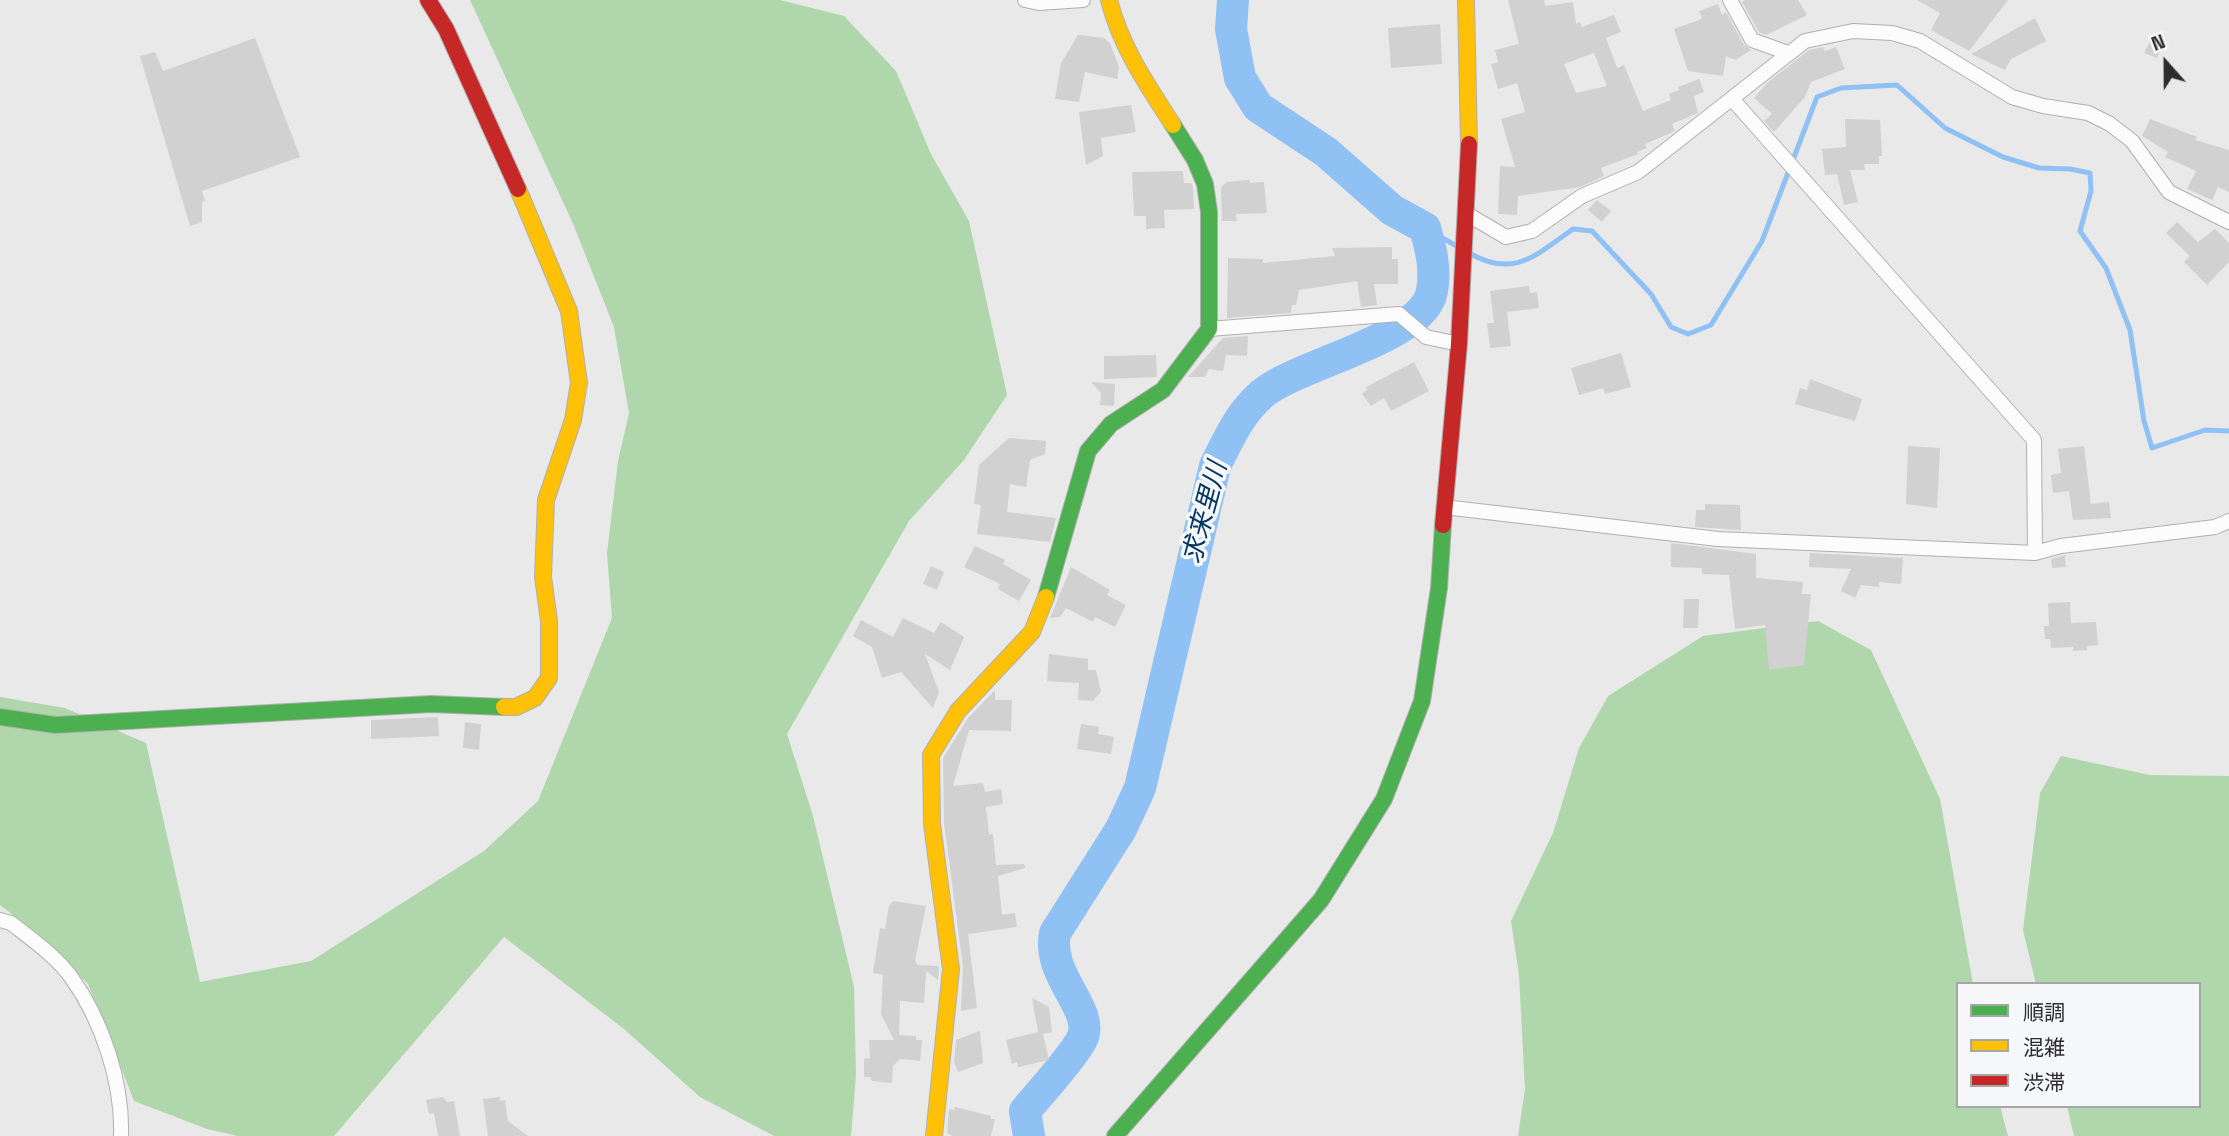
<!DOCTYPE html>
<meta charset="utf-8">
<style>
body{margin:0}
#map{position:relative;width:2229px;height:1136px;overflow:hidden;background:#e9e9e9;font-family:"Space Grotesk","Noto Sans JP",sans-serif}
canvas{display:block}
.legend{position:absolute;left:1956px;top:982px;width:245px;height:126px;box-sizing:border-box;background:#f6f7f8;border:2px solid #a6a6a7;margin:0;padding:9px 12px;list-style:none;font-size:21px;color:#2d2d2e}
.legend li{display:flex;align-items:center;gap:14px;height:35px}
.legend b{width:35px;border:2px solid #a6a6a7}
.north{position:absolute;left:2131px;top:28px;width:70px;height:70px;-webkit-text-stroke:5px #f6f7f8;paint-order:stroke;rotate:339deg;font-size:19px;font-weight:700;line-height:28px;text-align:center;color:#2d2d2e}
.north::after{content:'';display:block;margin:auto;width:24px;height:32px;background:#2d2d2e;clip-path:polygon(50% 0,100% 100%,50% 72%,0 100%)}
</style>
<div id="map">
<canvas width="2229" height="1136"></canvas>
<ul class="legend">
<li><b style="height:9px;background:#4caf50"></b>順調</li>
<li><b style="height:9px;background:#ffc107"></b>混雑</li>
<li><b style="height:9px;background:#c62828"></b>渋滞</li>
</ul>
<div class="north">N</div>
</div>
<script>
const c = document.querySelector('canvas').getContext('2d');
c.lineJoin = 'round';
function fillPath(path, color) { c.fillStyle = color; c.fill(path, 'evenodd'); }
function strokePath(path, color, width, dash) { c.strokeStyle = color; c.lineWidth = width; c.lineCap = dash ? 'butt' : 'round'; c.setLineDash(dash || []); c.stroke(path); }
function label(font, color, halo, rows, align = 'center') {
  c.font = font + ' "Space Grotesk","Noto Sans JP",sans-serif'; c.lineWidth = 7; c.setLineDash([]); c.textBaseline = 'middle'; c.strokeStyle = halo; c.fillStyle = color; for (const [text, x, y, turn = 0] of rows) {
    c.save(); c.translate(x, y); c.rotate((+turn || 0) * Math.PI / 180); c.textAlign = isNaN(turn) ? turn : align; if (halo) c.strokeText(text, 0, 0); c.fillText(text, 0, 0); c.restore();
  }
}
fillPath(new Path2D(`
 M470,0H780L844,16L896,71L931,154L969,221L1007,395L964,460L909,521L787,734L813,816L854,987L856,1075L851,1136H774L700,1097L624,1029L504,937L334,1136H238L207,1129L134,1101L88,984L35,932L0,905V697L65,708L146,743L200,982L311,961L484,851L538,801L612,618L607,553L618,461L629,413L614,327L574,226Z
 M1818,621L1871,650L1940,799L1973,984H1958V1106H2000L2008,1136H1518L1525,1089L1519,975L1511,921L1553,833L1579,748L1608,696L1703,636Z
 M2061,756L2150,775L2229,776V1136H2074L2067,1106H2199V984H2036L2023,930L2040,793Z`), '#b0d6ab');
strokePath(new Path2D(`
 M1425,228L1460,248
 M1469,253C1514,279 1536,255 1573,229L1592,231L1651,294L1671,327L1688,334L1711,325L1762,241L1817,97L1841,88L1897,85L1945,128L2003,157L2039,168L2070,169L2090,173L2091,191L2080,231L2106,268L2130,330L2144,421L2152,448L2205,430L2229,431`), '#8fc1f4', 5);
strokePath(new Path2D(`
 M1029,1136L1025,1111C1040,1093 1073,1057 1082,1039C1096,1010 1046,976 1055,933L1121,829L1140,788L1215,466C1228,440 1239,414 1262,394C1299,363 1424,339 1432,291C1436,269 1431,249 1425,228L1392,210L1326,152L1258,107L1240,78L1231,29L1233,0`), '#8fc1f4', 32);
fillPath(new Path2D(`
 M1508,0H1544L1545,6L1573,2L1576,24L1580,22L1582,27L1614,15L1621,32L1606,38L1617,68L1624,65L1643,111L1671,100L1669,94L1679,90L1678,87L1699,79L1704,92L1694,96L1698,113L1672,124L1675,131L1645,144L1647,148L1637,152L1638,154L1601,168L1604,176L1580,187L1518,196L1517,215L1498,214L1500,166L1515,167L1501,119L1525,112L1517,83L1498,89L1491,64L1498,62L1495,50L1519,44ZM1594,53L1607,86L1576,93L1564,64Z
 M1745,0H1798L1807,15L1766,35L1759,32L1742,2Z
 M1917,0H2008L1969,51L1931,30L1940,13Z
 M1718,4L1722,15L1726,12L1744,45L1751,50L1735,60L1726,56L1723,76L1688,71L1674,29L1702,19L1699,11Z
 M2035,18L2046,41L2011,59L2005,70L1971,54Z
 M1440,24L1442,64L1391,68L1388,28Z
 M1078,35L1104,38L1110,43L1119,67L1117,79L1085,72L1079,102L1055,99L1061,63Z
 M255,38L300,157L202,191L205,201L202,202V222L190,226L140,56L155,52L163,71Z
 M2151,39L2163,45L2157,58L2144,53Z
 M1823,47L1825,51L1836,47L1845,69L1811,82L1805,97L1774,132L1764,121L1772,114L1754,98L1767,83L1809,50Z
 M1131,105L1136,132L1101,138L1103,156L1086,165L1079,112Z
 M1845,119L1880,120L1882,156H1879V164H1864L1865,170H1850L1858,202L1844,205L1837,174L1825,175L1822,149L1846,147Z
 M2150,119L2197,137L2195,140L2229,150V192L2218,187L2212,200L2187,189L2196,171L2165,157L2168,152L2142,136Z
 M1183,171L1184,183H1191L1193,187L1194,209L1164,210L1165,228L1146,229V216H1134L1132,172Z
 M1249,180L1250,183L1264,182L1267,213L1236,214L1237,221H1222L1221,187L1227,182Z
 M1597,200L1611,211L1602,222L1588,210Z
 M2177,222L2198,242L2215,229L2229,243V262L2207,285L2184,262L2190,256L2166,233Z
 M1392,247V259H1398V284H1374L1377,305L1361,307L1357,281L1299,290L1296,305H1292L1291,313L1227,318L1228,258L1263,259V263L1335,256L1332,248Z
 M1529,286L1530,293L1537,292L1539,308L1507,312L1511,346L1490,348L1487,323H1494L1490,291Z
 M1248,336L1247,356L1226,355L1223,371L1209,369L1205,377H1188L1223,338Z
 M1621,353L1631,387L1605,394L1603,388L1579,395L1571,368Z
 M1156,355L1157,377L1104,379V356Z
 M1414,362L1429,391L1391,411L1384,398L1371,406L1362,394L1367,390L1366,387Z
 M1810,379L1862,399L1855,421L1795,404L1800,388L1807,390Z
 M1091,382L1115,384L1114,406L1100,405L1101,393Z
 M1009,438L1046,441L1045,454L1030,460L1026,487L1010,484L1007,512L1056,518L1050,542L977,534L981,505L974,504L979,465Z
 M1908,446L1940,448L1937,508L1906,504Z
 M2084,446L2091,504L2109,502L2111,518L2073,520L2069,491L2053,493L2051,475L2061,473L2058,449Z
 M1705,504L1740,505L1741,530L1695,527L1696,510H1705Z
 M1671,543L1756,554V578L1803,582L1802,594H1811L1804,665L1769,670L1765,625L1735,629L1729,575L1702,574V568L1671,567Z
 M975,546L1005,560L1003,564L1031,580L1019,601L998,589L1000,584L964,567Z
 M1810,553L1903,558L1901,584L1879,582V587L1861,585L1855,598L1841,591L1851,569L1809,567Z
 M2065,555L2066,567L2052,568L2051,559Z
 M931,566L944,572L937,590L923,584Z
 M1071,567L1110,590L1107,595L1126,605L1115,627L1095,617L1093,622L1066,608L1060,617L1050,618Z
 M1684,599H1699L1698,628H1683Z
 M2070,602L2071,623L2096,622L2098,645L2087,646V650L2073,651V647L2051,648L2050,639H2045L2044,626H2049L2048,603Z
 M903,618L934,633L941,622L964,637L950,670L925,654L939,692L933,708L901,672L882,678L872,647L853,636L861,620L893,637Z
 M1049,654L1088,659V670H1096L1101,692L1093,701L1078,700L1079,683L1047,681Z
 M995,690V700H1012L1011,731L969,730L953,786L983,783L985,792L1001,789L1003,804L986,807L989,834H993L996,865L1024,864L1025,868L998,876L1002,915L1015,913L1017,927L968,934L977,1008L961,1011L963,967L944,823L943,758L968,718Z
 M438,717L439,736L371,739V720Z
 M465,722L481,724L479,750L463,748Z
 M1081,724L1099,727L1098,734L1114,737L1111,754L1077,749Z
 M893,901L926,906L915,960L917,965L938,966L939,969L938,980L926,971L924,1003L900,1001L899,1035L916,1036V1040H922L920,1061L900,1059L893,1066L892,1083L872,1081L870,1077H864V1059L870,1058L869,1040H894L881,1014L883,975L873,973L880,928L885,929L889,906Z
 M1032,998L1049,1007L1052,1032L1043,1034L1049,1060L1018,1067L1017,1062L1012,1064L1006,1040L1038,1032Z
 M980,1031L983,1063L958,1072L954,1062L956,1040Z
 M443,1097L447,1102L454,1101L460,1136H438L434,1113L429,1114L426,1100Z
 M500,1097V1101L505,1100L508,1121L528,1136H488L483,1099Z
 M955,1107L991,1116V1119H995L991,1136H952L947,1133L949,1109L954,1110Z`), '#d1d1d1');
const street = new Path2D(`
 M1025,0L1039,3L1083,0
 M1730,0L1752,40L1788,53
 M1733,100L2034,440L2035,553
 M1467,214L1506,237L1532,231L1582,196L1638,172L1805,41L1853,31L1892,33L1920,41L2012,97L2043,106L2088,113L2110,124L2132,141L2169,192L2229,222
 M1209,329L1399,314L1426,337L1459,344
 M1444,507L1718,539L2035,553L2061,546L2215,527L2229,521
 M0,920L11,923C31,939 56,956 71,977C102,1020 123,1083 121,1136`);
const fast = new Path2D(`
 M1046,597L1088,451L1111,424L1163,390L1209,329V212L1205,184L1195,160L1173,125
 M0,717L55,725L431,704L504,707
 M1115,1136L1321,900L1384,799L1422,701L1439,588L1443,525`);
const slow = new Path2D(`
 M1109,0C1121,47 1147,85 1173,125
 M1466,0L1469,144
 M504,707H516L535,698L549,678V621L543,577L546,500L573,420L579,383L569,311L518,189
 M934,1136L951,969L932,824L931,755L958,711L1032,632L1046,597`);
const jam = new Path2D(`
 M428,0L446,29L518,189
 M1443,525L1459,344L1469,144`);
strokePath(street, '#b0b0b0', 16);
strokePath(fast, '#b0b0b0', 18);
strokePath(slow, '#b0b0b0', 18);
strokePath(jam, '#b0b0b0', 18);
strokePath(street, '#fcfcfc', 14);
strokePath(fast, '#4caf50', 16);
strokePath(slow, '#ffc107', 16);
strokePath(jam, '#c62828', 16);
label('italic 26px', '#003562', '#f6f7f8', [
 ["求来里川",1206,513,-75]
]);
</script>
